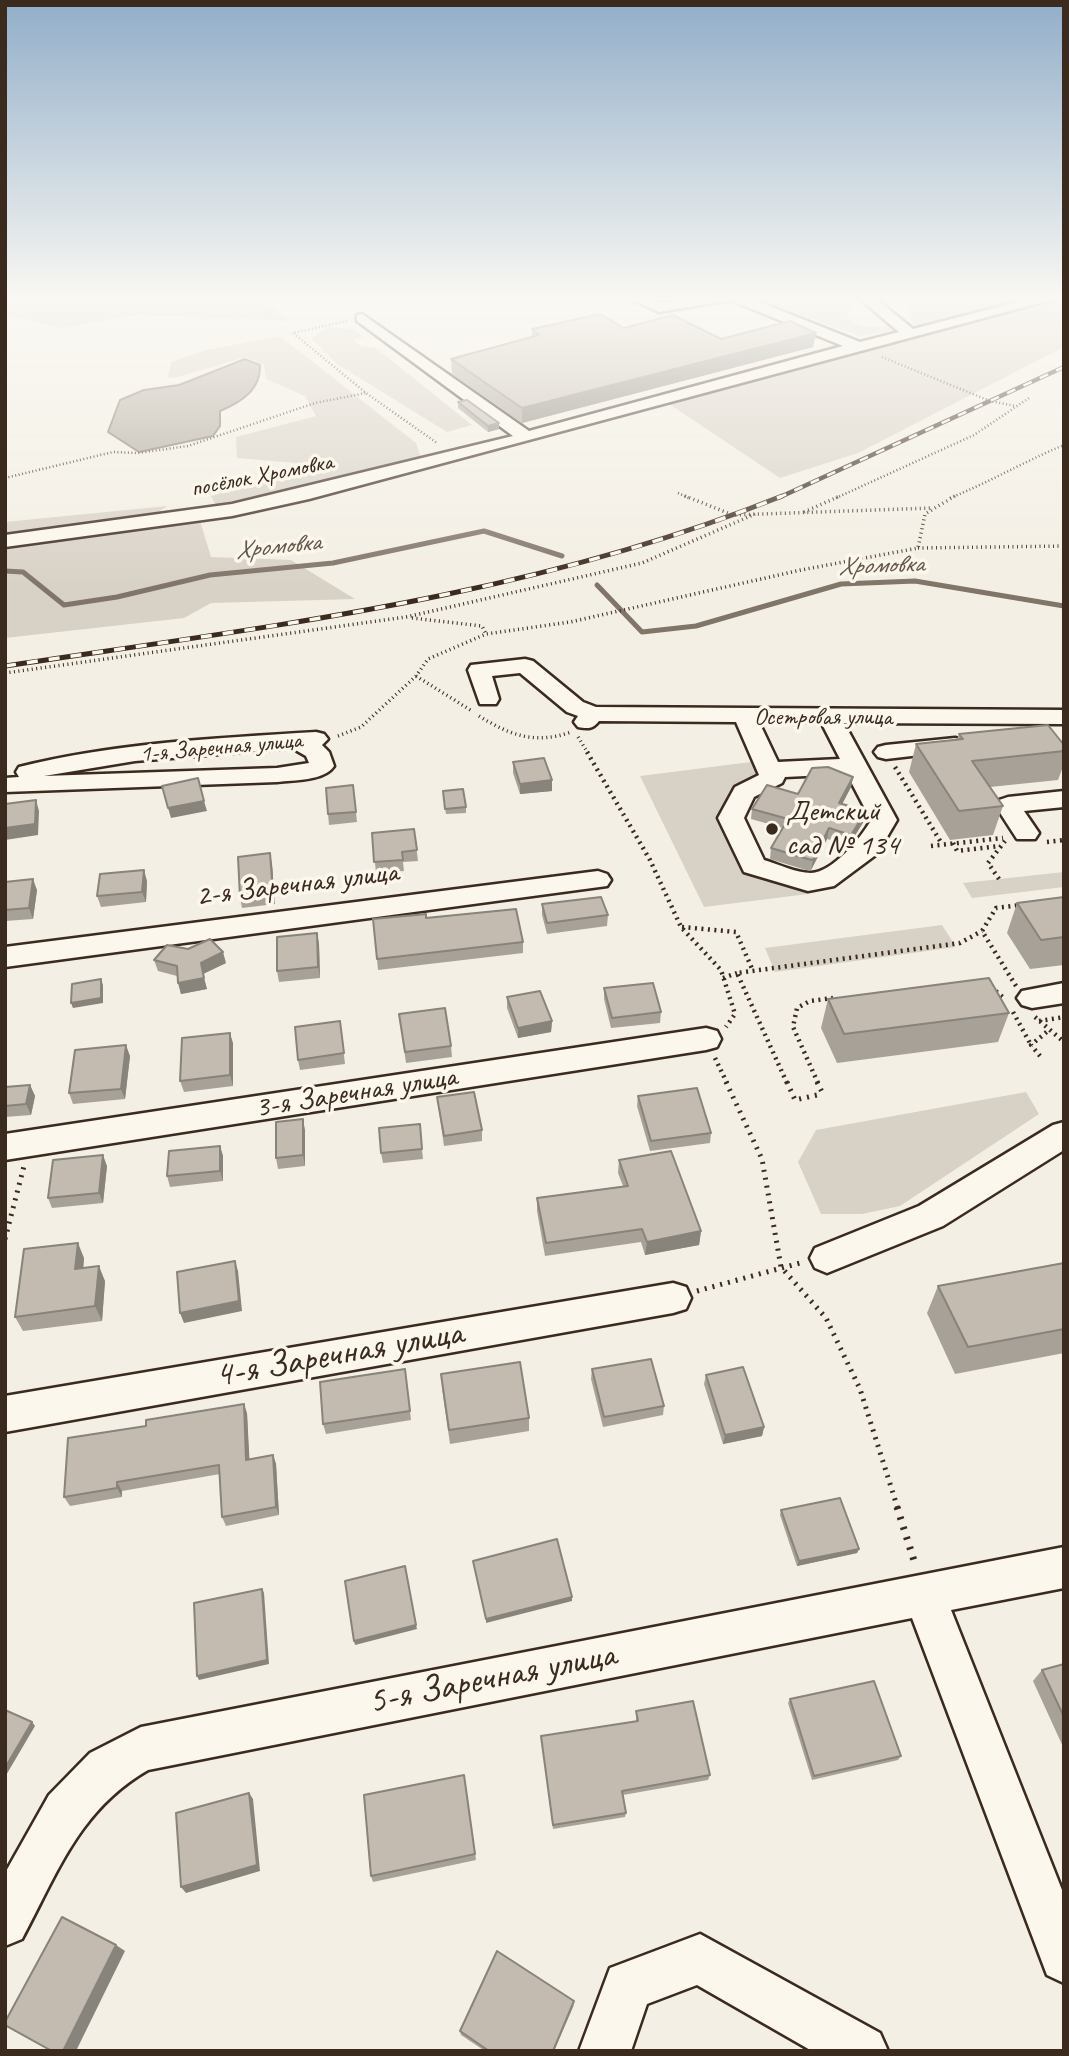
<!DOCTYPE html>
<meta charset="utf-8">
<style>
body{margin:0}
#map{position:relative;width:1069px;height:2056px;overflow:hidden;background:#f3efe4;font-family:Caveat,sans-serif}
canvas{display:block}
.frame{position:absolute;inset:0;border:7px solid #3b2a1e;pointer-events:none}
</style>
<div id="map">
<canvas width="1069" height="2056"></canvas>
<div class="frame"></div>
</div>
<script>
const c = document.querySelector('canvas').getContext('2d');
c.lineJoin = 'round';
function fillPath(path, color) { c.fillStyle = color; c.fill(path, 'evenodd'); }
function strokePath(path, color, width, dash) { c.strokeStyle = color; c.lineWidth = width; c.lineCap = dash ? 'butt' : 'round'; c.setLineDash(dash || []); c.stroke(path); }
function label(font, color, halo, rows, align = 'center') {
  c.font = font + ' Caveat,sans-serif'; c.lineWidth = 7; c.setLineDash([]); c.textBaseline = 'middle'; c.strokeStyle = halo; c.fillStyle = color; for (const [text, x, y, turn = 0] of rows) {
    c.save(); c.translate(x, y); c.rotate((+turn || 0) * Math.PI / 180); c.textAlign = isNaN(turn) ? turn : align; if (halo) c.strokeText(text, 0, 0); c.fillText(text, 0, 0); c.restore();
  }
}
fillPath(new Path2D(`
 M5,298H258L291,321L136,315L62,328L5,315Z
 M753,298H854L846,317C862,329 873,328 892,325L895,330L860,336Z
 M920,298H951L963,304L1000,298H1036L916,327L910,319L908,304Z
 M1064,299V347L858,453L780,478L669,404Z
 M330,327L354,329L363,337L353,340L361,346L376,348L472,425L447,432L337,364L311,338Z
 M280,336L416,443L422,461L338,478L218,509L211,496L320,465L237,458L236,437L316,416L305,396L266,379L264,365L246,357L174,378L168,377L171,362L206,350Z
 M167,506L145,521L5,541V522Z
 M200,521L211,557L291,560L355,599L211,603L184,618L5,638V548Z
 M751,762L760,780L738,790L745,866L803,886L808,894L704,907L640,776Z
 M1064,872V887L972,898L963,883Z
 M942,925L956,947L775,972L765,948Z
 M1026,1092L1039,1114L900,1206L862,1214H821L798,1162L816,1130Z`), '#d8d1c6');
const water = new Path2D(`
 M245,359L260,365C261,390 241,402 220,411V426L213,436L139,452L108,432L120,400L144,390L179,385Z`);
fillPath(water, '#afa69a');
strokePath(water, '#817468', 2);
strokePath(new Path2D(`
 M5,571L23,572L64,605L117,597L210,575L333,563L484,531L562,556
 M597,585L642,632L696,626L841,584L915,581L1064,606`), '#817468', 5);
const minor = new Path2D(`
 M629,298H648L661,303L695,298H749L860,342L899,332L859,298H875L913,329L1033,298H1058L309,499L232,516L5,547V535L232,504L513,436L357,321V315L362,314L529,431L843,346L730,300L659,312Z
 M525,659L533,661L583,702L596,707L1064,710V724L844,723L897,820L877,854L834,886L808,891L744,872L718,818L735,787L759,775L736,722L599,721C593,729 588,729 578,727L574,722L578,716L567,712L520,673L492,676L499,699L496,704H480L468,670L471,665ZM759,722H821L840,759L778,762ZM847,774L871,820C862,837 833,872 811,873C796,873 778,864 764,860L744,818L754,797L782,783L785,777Z
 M316,732L324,734L328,739L322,745L329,752L334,766C324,781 294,780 277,782L5,792V778L19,777L16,772L19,767C116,743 217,738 316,732ZM292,748L306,756L309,763L277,768L44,776L135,761Z
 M955,738L963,740L967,745L963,750L886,759L878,757L874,752L878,747L886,745Z
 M1064,791V807L1024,811L1039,833L1035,839H1017L995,805L999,800L1008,797Z
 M598,871L607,874L611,880L607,886L5,967V947Z
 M1064,983V1003L1032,1008L1022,1005L1017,998L1022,991Z
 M706,1028L717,1031L721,1039L717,1047L706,1050L5,1160V1134Z
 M1064,1122V1150L943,1226L827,1273L815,1268L810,1258L815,1248L919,1206L1053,1125Z
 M673,1283L686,1287L691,1298L686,1309L673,1313L5,1432V1396Z
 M1064,1547V1588L951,1610L1064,1895V1983L1047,1975L912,1618L148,1770C79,1810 58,1872 22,1939L5,1946V1873L49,1795L90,1753L141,1727Z
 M700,1934L880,2033L888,2051H812L697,1985L647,2004L631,2051H579L610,1968Z`);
strokePath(minor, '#3b2a1e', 5);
strokePath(new Path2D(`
 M347,321L293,333L366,393L437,443
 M882,357L990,401L1015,406
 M5,478L113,452L138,453L188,446L315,403L366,393
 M678,493L689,498
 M836,498L974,435L1029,398
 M950,498C990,482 1025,461 1064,445`), '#3b2a1e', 2.5, [1, 2.5]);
strokePath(new Path2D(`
 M685,496L733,515L932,508
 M804,512L840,496
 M918,548L1064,546
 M412,618L482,626L486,634
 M5,673L406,617L642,563L755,514
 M416,676L472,711
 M479,716C510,735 535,745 571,732
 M338,736L361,727L416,676L428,659L486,634L570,622L801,570L918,548L925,514L955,496
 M578,737L588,753`), '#3b2a1e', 3.5, [1, 3.5]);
strokePath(new Path2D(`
 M587,752L650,860L681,927L721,970L735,1014L726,1027
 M895,767L942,844
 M1047,842L1064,840
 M953,843L957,851L1000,846
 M931,846L1003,838
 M999,879L988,863L1005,841
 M682,927L736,932L753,971
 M723,978L737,973
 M1016,986L982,931L996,908L1022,905
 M991,987L1005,999
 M1013,1012L1031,1045
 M1035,1017L1064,1042
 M1039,1021L1064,1017
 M1040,1056L1031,1045L1049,1030
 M715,1058L727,1083
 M787,1083L737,973L960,943L982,931
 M818,1083L793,1027L797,1008L810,1001L833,998`), '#3b2a1e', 4.5, [2, 4.5]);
strokePath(new Path2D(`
 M726,1082L762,1159L781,1267L826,1318L860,1389L898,1509
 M787,1082L795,1100L817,1095
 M817,1082L823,1094
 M5,1239L24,1166
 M697,1291L800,1263`), '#3b2a1e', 5, [2, 6]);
strokePath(new Path2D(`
 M897,1507L916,1567`), '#3b2a1e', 7, [2.5, 8]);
fillPath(minor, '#fbf7ec');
const railFar1 = new Path2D(`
 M778,498L1064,367`);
const rail = new Path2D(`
 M5,666C270,626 531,597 782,496`);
strokePath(railFar1, '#3b2a1e', 4.5);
strokePath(rail, '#3b2a1e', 5);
strokePath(railFar1, '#fbf7ec', 2.5, [9]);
strokePath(rail, '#fbf7ec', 3.5, [11]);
fillPath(new Path2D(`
 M624,328L721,339L816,333L813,347L522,423L452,374L451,359L532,337V329Z
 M458,402L499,429L488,432L458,408Z
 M959,734L1064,745V764L1058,780L990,787L1003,806L993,835L950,840L909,772L916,744L957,739Z
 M513,762L552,791L520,794L513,773Z
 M853,777L851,787L842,804L866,811L864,821L849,845L827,839L811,870H806L770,859L771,848L783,828L751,819L752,809Z
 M353,785L357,822L329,825L328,814Z
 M443,796L466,807V813L446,814Z
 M414,829L418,861L403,862L404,871L376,873L372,833Z
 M272,864L275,904L242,908L240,897Z
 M147,881L146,902L101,907L97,896Z
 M5,882L37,890L33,919L5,921Z
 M1064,897V965L1030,969L1007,933L1017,903Z
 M542,904L608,915L607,926L547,934L542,915Z
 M317,933L319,944L320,978L279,982L277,971Z
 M523,942V953L378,970L377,959Z
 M154,960L226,963L203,974L207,989L181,994L177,976L158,971Z
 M604,988L661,1012L660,1023L611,1028L604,999Z
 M507,997L552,1021L551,1032L518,1038L507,1008Z
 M828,999L1009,1013L998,1042L837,1063L821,1028Z
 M399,1014L451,1046L452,1057L406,1063Z
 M340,1021L345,1064L300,1070L298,1060Z
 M233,1043V1086L184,1092L180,1081Z
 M130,1056L125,1099L73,1104L69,1093Z
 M30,1085L35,1096L31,1115L5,1117V1087Z
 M638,1096L711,1133L710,1143L650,1151L637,1106Z
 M437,1097L482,1130V1141L444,1146Z
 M305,1130V1166L278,1169L276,1158Z
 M220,1146L223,1156V1181L170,1187L167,1176Z
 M422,1149L423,1159L383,1163L381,1153Z
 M619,1160L701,1231L699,1245L645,1255L641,1242L545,1256L537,1211V1198L623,1186L618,1173Z
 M107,1166L103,1203L52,1208L48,1198Z
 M84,1258L83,1268L105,1281L102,1321L23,1331L15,1317Z
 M1064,1263V1353L955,1374L927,1313L938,1286Z
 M405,1369L411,1420L326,1434L323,1424Z
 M592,1369L664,1406L663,1415L603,1427L591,1379Z
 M706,1375L764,1427L762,1436L723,1444L704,1384Z
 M442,1388L529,1418V1431L450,1444Z
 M247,1413L249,1460L273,1455L276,1464L279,1515L226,1526L222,1517L220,1474L122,1491V1497L70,1506L64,1497Z
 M781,1510L859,1549L857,1553L797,1566L780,1515Z
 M1064,1664V1749L1033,1681L1042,1670Z
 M790,1699L901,1756L898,1760L812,1780L788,1703Z
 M636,1711L710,1775L708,1780L623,1795L626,1813L625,1817L553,1829L541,1736L636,1721Z
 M464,1775L476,1860L373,1882L371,1876Z
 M574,2005L554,2051H485L461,2035L460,2031Z`), '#a8a197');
fillPath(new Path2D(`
 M816,333L813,347L522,423V408Z
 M499,423V429L488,432V426Z
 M853,777L851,787L837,814L839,803Z
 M552,780V791L520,794V784Z
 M36,800L39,811L38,835L5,840V828Z
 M204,801L207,811L171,818L168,808Z
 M866,811L864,821L849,845L851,835Z
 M829,828L827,839L811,870L813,860Z
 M270,853L272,864L275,904L273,893Z
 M144,870L147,881L146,902L142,892Z
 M33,879L37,890L33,919L29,908Z
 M317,933L319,944L320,978L318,967Z
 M223,952L226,963L203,974L201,963Z
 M204,978L207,989L181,994L178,983Z
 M101,979L103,985V1003L73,1008L71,1003Z
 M552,1021L551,1032L518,1038V1028Z
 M230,1033L233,1043V1086L230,1075Z
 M126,1045L130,1056L125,1099L121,1089Z
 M30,1085L35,1096L31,1115L26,1104Z
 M303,1119L305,1130V1166L303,1155Z
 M220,1146L223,1156V1181L220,1171Z
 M103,1155L107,1166L103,1203L99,1193Z
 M701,1231L699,1245L645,1255L647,1242Z
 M78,1243L84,1258L82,1284L75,1269Z
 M235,1261L238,1271L242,1311L184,1323L180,1313Z
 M99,1266L105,1281L102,1321L95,1306Z
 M244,1404L247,1413L250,1469L246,1460Z
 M764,1427L762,1436L723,1444L725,1435Z
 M273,1455L276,1464L279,1515L276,1507Z
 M117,1482L122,1491V1497L117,1488Z
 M859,1549L857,1553L797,1566L799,1561Z
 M262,1589L264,1593L269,1664L199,1680L197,1676Z
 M572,1597V1601L486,1623V1619Z
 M416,1625L417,1629L355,1645L354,1641Z
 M32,1722L35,1726L5,1777V1768Z
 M249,1793L253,1799L260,1871L186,1893L181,1887Z
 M116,1945L125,1951L76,2051H63Z
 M574,2001L554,2051H553Z`), '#88837b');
const building = new Path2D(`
 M600,314L624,328L673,315L721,339L790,321L816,333L522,408L451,359L539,335L532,329Z
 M467,400L499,423L488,426L458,402Z
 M1048,725L1064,745V751L972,761L1003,806L959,811L916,744L963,739L959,734Z
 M544,758L552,780L520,784L513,762Z
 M828,767L853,777L839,803L866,811L851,835L829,828L813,860L808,859L771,848L788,819L752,809L767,785L798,794L812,768Z
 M198,778L204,801L168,808L162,786Z
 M353,785L356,812L328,814L326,788Z
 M463,789L466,807L445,809L443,791Z
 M36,800L35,824L5,828V804Z
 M414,829L417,850L402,852L403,860L374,862L372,833Z
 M270,853L273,893L240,897L238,857Z
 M144,870L142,892L97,896L100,874Z
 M33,879L29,908L5,910V882Z
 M601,897L608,915L547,923L542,904Z
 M1064,897V937L1041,940L1017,903Z
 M516,909L523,942L377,959L373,919L426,914V918Z
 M317,933L318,967L277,971V937Z
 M210,939L223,952L201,963L204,978L178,983L177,966L154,960L167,945L188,949Z
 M989,978L1009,1013L844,1034L828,999Z
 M101,979V998L71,1003L72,984Z
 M653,983L661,1012L612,1018L604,988Z
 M540,991L552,1021L518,1028L507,997Z
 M445,1008L451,1046L405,1052L399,1014Z
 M340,1021L344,1053L298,1060L295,1027Z
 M230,1033V1075L180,1081L182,1038Z
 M126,1045L121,1089L69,1093L75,1050Z
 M30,1085L26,1104L5,1106V1087Z
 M697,1088L711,1133L651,1141L638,1096Z
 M474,1092L482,1130L444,1136L437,1097Z
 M303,1119V1155L276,1158V1122Z
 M420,1124L422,1149L381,1153L379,1128Z
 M220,1146V1171L167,1176L169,1151Z
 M671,1151L701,1231L647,1242L642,1229L546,1243L537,1198L628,1186L619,1160Z
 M103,1155L99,1193L48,1198L53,1160Z
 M78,1243L75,1269L99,1266L95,1306L15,1317L24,1249Z
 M235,1261L239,1301L180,1313L177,1272Z
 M1064,1263V1329L968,1347L938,1286Z
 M651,1359L664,1406L604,1417L592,1369Z
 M520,1362L529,1418L449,1430L441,1374Z
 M743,1367L764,1427L725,1435L706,1375Z
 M405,1369L410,1411L323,1424L320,1382Z
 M244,1404L246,1460L273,1455L276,1507L222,1517L219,1465L117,1482V1488L64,1497L68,1438L146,1426V1420Z
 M840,1498L859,1549L799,1561L781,1510Z
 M557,1539L572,1597L486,1619L473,1561Z
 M405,1566L416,1625L354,1641L345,1581Z
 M262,1589L267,1660L197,1676L194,1603Z
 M1064,1664V1717L1042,1670Z
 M874,1681L901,1756L814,1776L790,1699Z
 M693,1701L710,1775L622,1791L626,1813L553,1825L541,1736L638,1721L636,1711Z
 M5,1710L32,1722L5,1768Z
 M464,1775L475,1854L371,1876L364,1795Z
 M249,1793L257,1865L181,1887L176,1813Z
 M62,1917L116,1945L63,2051H52L5,2025V2022Z
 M497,1951L574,2001L553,2051H489L460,2031Z`);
fillPath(building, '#c3bbb0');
strokePath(building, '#88837b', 2);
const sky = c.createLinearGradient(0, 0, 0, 586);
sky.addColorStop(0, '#91aec9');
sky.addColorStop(0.51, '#faf8f3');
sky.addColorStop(1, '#faf8f300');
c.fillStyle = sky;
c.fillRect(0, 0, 1069, 586);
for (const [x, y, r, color] of [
 [772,829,7,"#3b2a1e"]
]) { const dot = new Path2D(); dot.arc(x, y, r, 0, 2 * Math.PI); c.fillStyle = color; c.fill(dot); strokePath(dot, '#fbf7ec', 2.5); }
label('24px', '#3b2a1e', '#fbf7ec', [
 ["посёлок Хромовка",262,476,-11],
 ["Осетровая улица",823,718],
 ["1-я Заречная улица",221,748,-5]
]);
label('italic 26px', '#645549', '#fbf7ec', [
 ["Хромовка",278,547,-6],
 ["Хромовка",881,566,-2]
]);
label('30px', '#3b2a1e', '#fbf7ec', [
 ["Детский",786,812],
 ["сад № 134",786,846]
], 'left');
label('30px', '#3b2a1e', '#fbf7ec', [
 ["2-я Заречная улица",297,885,-7],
 ["3-я Заречная улица",356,1093,-9]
]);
label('37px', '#3b2a1e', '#fbf7ec', [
 ["4-я Заречная улица",339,1355,-10],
 ["5-я Заречная улица",492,1679,-11]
]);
</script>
